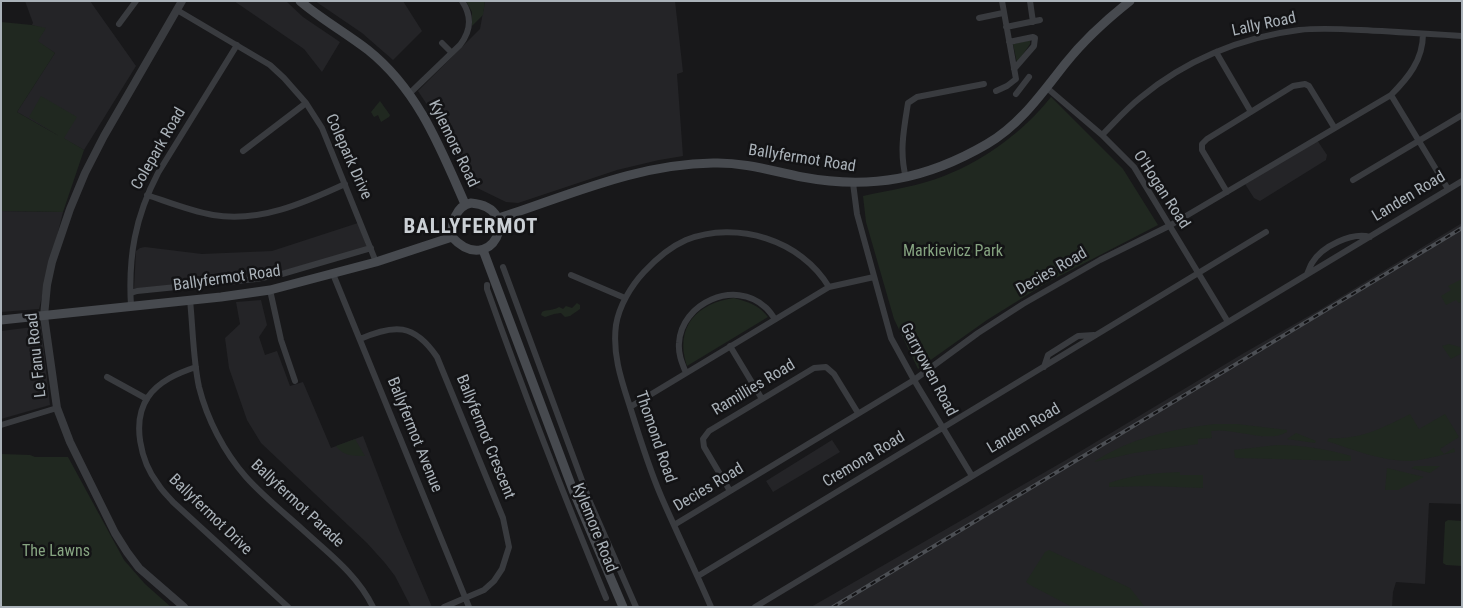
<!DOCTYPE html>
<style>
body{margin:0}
#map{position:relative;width:1463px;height:608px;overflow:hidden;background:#18181a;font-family:"Roboto Condensed",sans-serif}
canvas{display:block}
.frame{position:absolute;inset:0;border:2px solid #aab2b9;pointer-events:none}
</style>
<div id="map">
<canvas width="1463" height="608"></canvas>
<div class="frame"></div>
</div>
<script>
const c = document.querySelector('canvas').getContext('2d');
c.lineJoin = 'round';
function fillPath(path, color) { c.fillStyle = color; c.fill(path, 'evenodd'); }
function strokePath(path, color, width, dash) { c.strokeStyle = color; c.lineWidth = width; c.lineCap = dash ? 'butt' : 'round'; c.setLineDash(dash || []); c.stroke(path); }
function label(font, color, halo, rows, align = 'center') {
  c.font = font + ' "Roboto Condensed",sans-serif'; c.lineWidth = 5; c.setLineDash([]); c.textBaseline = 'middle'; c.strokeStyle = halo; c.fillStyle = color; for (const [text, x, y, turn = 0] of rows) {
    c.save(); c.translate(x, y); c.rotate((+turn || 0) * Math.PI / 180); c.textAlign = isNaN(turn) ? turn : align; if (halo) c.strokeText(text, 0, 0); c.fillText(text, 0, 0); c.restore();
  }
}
fillPath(new Path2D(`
 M25,1H90L136,66L84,150L17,112L55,53L37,41L45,29L32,25L33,23Z
 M234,1H286L303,17L340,42L322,72L304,49Z
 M315,1H403L422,31L393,60L362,33Z
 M485,1H675L683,72L677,74L683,156L659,160L617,170L518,203L506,202L469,184L442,127L418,91L480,29Z
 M1317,140L1327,155L1326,160L1260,201L1254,198L1245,184Z
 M1,211L63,212L39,309L1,312Z
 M358,223L367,247L273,274L235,280L134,289L136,251L140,248L145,247L202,254L272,251Z
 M1462,223V504L1429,503L1425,584L1396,582L1393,592L1392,607H811L1066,460L1244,353L1321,309Z
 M261,300L267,325L259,337L265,355L277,351L290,386L303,382L331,448L363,436L399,530L432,607H411L395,576L385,563L367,543L261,443L247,420L229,368L225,338L240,324L236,302Z
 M41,326L50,405L1,419V331Z
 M832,440L840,452L773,492L766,481Z`), '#242427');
fillPath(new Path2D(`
 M466,1H485L483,15L472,26V12Z
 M1,22L32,25L46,28L38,41L55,53L17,112L59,136L29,117L41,96L77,117L64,138L84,150L63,212L1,211Z
 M1030,40V44L1017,63L1013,44Z
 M1051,97L1123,169L1158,225L1048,282L987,320L918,369L894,319L866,222L863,196C890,190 919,186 944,176C985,160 1024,131 1051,97Z
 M380,101L390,115L389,117L381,122L378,115L374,117L371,112Z
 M1462,279V301L1459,303L1456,300L1446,305L1441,296L1451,290L1448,286Z
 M734,298C748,302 759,305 768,317L687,366C674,327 697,303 734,298Z
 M577,303L580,305V309L570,316L565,317L561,313L554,314L545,317L541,315L542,312C547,309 553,311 559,307L563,309L566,306L572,308Z
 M1449,344L1460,347L1462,353L1451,359L1442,346Z
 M1410,414L1419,429L1445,414L1459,437L1440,449L1444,454L1454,448L1455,452C1440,455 1425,460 1410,461C1381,461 1354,450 1327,441L1329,438C1360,440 1383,428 1410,414Z
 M1215,424H1237L1287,430V432C1267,444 1234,427 1211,431L1212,438L1198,439V444L1134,453L1094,462C1099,458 1105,455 1111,452C1143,435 1179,428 1215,424Z
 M1296,433L1316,441L1315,443L1287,439Z
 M355,439L365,456C353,456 343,456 336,446Z
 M1277,445C1303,445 1326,449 1351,456V461L1235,458L1234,450Z
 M1,454L30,455L35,457H68L124,560L145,584L171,607H1Z
 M1415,466H1440L1430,473L1411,468Z
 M1387,468L1424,477L1398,490H1385Z
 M1180,472V475H1203V488L1150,486L1109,487V483C1132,475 1155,473 1180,472Z
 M1448,520L1462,521V566L1446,565L1443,563L1445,522Z
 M1049,550L1130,588L1145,607H1072L1030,585L1026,582L1045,552Z`), '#202820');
strokePath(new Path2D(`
 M1030,1L1033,22
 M177,10L270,65L284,78L306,103L322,128L376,262
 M979,18L1003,13
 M119,24L136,1
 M1006,27L1040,20
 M1009,42L1033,37L1035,38L1034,46L1014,69
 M442,43L452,53
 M1216,52L1251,112
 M1047,88L1102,135L1134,167L1228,322
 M996,91L1007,86L1016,79L1002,1
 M410,93L460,45C471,31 472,16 462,1
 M1016,94L1029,77
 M1391,95L1448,189
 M1102,135C1114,123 1126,109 1140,98C1184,61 1241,37 1299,30C1326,27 1354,30 1382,31C1409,33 1435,34 1462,36
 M243,151L306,103
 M906,178C899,152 904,128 908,103L917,97L984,84
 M1353,180L1462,115
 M853,183L857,214L891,338L914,380L972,476
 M1227,192L1202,150V144L1207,139L1293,86L1305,84L1309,86L1334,127
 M147,195C168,202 190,211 213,215C259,223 304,203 345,184
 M503,267L590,502L636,607
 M333,274L469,607
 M1307,274C1309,270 1310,266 1312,263C1322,246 1352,232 1370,237
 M571,275L625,298
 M487,285V289C524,393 564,496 606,598
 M270,290L281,340L295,381
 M131,293L137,291L256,279L282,274L371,248
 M190,300C193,329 193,359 199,387C207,419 224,452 246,477C263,496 283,512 302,529C328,553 357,574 373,607
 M131,306C128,257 135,217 158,173L237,45
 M360,339C394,324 414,323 437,357L503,518L509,547L502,569L494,581L484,590L444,607
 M730,346L762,399
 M196,367C178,373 159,381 148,397C131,422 141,462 158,484C162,491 168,496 173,502L288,607
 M1044,367L1048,355L1078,336L1094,335
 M686,373C682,363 678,354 679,343C681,303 735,279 765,307C769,310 772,315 775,319
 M107,377L147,399
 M630,407L829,287L874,277
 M1,425L57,408
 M730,491L704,447L703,439L709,431L814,368L826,367L834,374L858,413
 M674,525L914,380L978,333L1023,304L1100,260L1169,226L1391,95C1408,78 1423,60 1423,34
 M698,576L1266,232
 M711,607C695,570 677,533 661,496C649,468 640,439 631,410C622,382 612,355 616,325C619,306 631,286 644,272C656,259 670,247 686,240C737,220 801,240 829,287
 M755,607L1462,181`), '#393b3f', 6);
strokePath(new Path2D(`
 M182,1L104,136L85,173L70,209L52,262L47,285L44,316L57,408L70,442L115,533L127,552L139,568L184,607`), '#393b3f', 8);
strokePath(new Path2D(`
 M300,1C321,19 346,33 368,50C418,90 440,147 465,204
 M471,203C526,208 490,279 452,237C451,223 456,206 471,203Z
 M499,218C570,195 637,164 713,163C744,162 772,171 802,177C871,190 927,179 987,144C1020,125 1042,93 1065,64C1084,40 1106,20 1130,1
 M483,250L573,490L623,607
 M1,320L221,297L270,290L376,262L452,237`), '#474a4f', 9);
const rail = new Path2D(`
 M833,607L1462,228`);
strokePath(rail, '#4c4f54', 4);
strokePath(rail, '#131315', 2, [5.5]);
label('16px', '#aab2b9', '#131315', [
 ["Lally Road",1264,25,-12],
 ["Kylemore Road",453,144,64],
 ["Colepark Road",159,149,-60],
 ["Colepark Drive",348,157,66],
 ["Ballyfermot Road",802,159,9],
 ["O'Hogan Road",1161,190,57],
 ["Landen Road",1409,197,-31],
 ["Decies Road",1052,272,-30],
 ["Ballyfermot Road",227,279,-8],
 ["Le Fanu Road",37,355,-96],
 ["Garryowen Road",928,370,62],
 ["Ramillies Road",754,388,-31],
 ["Landen Road",1024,429,-31],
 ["Ballyfermot Avenue",414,435,68],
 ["Ballyfermot Crescent",485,437,68],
 ["Thomond Road",655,437,71],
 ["Cremona Road",864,460,-31],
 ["Decies Road",709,488,-31],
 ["Ballyfermot Parade",297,504,43],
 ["Ballyfermot Drive",210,515,44],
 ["Kylemore Road",594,528,68]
]);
label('16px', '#86a481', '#131315', [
 ["Markievicz Park",953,252],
 ["The Lawns",56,552]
]);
c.letterSpacing = '1px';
label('bold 21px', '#cbd0d5', '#131315', [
 ["BALLYFERMOT",471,228]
]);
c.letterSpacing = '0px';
</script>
